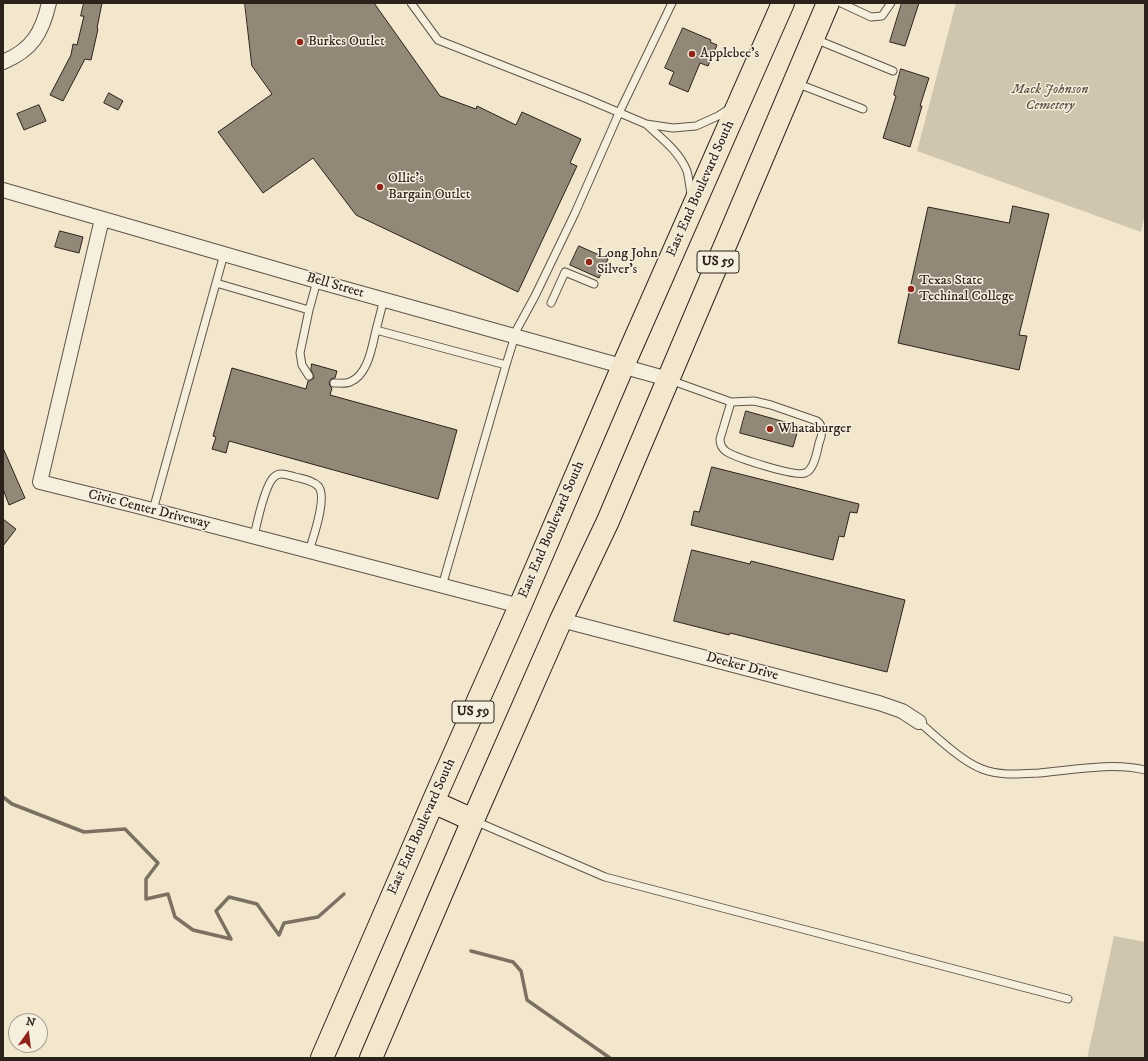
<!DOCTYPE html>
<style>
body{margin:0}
#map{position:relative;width:1148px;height:1061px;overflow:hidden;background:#f2e7cd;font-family:"IM FELL DW Pica",serif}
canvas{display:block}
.frame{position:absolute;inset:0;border:4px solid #2c221b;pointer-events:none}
.north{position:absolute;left:8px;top:1013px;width:40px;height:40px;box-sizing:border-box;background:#f7efde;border:1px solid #a69d90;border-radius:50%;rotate:14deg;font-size:11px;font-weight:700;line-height:16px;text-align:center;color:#2c221b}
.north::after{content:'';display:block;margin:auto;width:14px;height:18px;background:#8f2418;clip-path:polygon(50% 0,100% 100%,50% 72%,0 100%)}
</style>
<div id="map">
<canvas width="1148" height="1061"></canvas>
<div class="frame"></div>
<div class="north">N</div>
</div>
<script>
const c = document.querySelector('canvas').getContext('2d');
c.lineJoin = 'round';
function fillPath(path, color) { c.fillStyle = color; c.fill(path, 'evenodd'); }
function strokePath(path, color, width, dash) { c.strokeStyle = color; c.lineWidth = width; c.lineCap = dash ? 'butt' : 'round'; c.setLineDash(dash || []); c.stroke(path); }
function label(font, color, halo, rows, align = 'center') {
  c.font = font + ' "IM FELL DW Pica",serif'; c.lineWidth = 3; c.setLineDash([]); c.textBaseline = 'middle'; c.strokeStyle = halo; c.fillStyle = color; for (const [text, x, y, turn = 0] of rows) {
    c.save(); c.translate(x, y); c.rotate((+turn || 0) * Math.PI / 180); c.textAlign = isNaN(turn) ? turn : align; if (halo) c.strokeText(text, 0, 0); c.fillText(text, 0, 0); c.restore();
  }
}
fillPath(new Path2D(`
 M956,3H1145V213L1141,232L917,151Z
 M1114,936L1145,942V1058H1087Z`), '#d0c6af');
strokePath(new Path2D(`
 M3,797L12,804L84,832L125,829L158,863L146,879V899L168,894L175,917L193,930L231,939L216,911L229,897L257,904L279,935L284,923L318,917L344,894
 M471,951L513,962L521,971L527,1000L610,1058`), '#7b7061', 3.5);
const building = new Path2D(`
 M84,3H102L97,28L98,29L91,60L85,59L63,101L50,95L71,55L73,44L77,45L84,16H81Z
 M245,3H374L440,96L476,109L477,106L516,125L522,112L581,139L570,163L577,166L518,292L356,215L313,158L263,193L218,132L272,94L252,66Z
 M902,3H919L905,46L890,42Z
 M683,28L711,40L710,42L717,45L708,66L700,63L688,92L669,84L674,72L665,68Z
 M901,69L929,78L920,106H922L910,147L883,138L896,96L894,95Z
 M109,93L123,101L118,110L104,103Z
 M39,105L46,121L24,130L17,114Z
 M1013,206L1049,214L1019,335L1027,336L1019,370L898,343L928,207L1009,223Z
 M60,231L83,237L79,253L55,247Z
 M579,246L608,259L599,278L570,265Z
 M312,364L337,371L335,378L331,379L329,383L330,386L332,388L330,395L457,430L438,499L229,441L226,453L212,449L216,437L213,436L232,368L306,389L308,381L311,380L314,378L313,374L311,370Z
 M746,411L799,426L793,447L740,433Z
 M3,448L25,498L9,505L3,489Z
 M712,467L859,504L857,513L850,512L844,537L839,536L833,560L691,525L694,511L699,512Z
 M3,519L16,529L3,546Z
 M692,550L750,564L751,561L905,600L887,672L730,633L729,635L674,621Z`);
fillPath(building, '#938878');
strokePath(building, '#2c221b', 1);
const service = new Path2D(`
 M411,3L438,40L585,98L646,124L673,128L696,126L718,116L729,109
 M841,3L871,17L882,16L891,3
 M815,39L893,71
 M796,83L863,109
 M646,124C661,138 679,151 687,171C689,179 690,187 691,195
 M224,254L216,283L309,310L317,281
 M384,299L376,330L506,365L517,329L535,296L575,213L619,113L672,3
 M551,303L565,272L594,284
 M309,376L302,365L300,353L309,310
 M670,380L731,402L754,401L771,405L817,421C824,426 822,436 819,443C817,452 814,470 805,473C795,477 737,458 727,452C722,449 720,445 720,439L731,402
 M334,383C339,383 345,384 350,382C368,375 372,347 376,330
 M153,510L216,283
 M254,536C257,523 264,488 273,478C279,471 287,475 295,477C303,479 312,480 318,486C328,496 313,538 309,551
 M442,586L506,365
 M919,722C937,737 961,761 982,769C1000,776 1020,774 1039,773C1073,770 1112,762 1145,770
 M475,821L605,877L1068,999`);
const minor = new Path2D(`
 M3,62C32,50 42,33 49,3
 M3,190L317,281L668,379
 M102,219L40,482L137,506L520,606
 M561,620L879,703L902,711L919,722`);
const trunk = new Path2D(`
 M433,802L473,820
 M322,1058L433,802L520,606L623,366L783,3
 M371,1058L473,820L561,620L608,521L828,3`);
strokePath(service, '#5e5348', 9);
strokePath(minor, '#5e5348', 16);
strokePath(trunk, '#2c221b', 24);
strokePath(service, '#f7efde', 7);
strokePath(minor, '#f7efde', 14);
strokePath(trunk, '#f2e7cd', 22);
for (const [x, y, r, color] of [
 [300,42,4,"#8f2418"],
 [692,54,4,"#8f2418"],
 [380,187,4,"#8f2418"],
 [589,262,4,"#8f2418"],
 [911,289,4,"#8f2418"],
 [770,429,4,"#8f2418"]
]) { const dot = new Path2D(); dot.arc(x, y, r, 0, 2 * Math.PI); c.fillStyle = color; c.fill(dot); strokePath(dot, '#f7efde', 1.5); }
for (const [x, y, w] of [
 [718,262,42],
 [473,712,42]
]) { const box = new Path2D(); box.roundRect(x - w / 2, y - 11, w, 22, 3); c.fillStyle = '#f7efde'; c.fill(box); strokePath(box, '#2c221b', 1); }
label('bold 13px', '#2c221b', null, [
 ["US 59",718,262],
 ["US 59",473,712]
]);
label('14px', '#2c221b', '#f7efde', [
 ["Burkes Outlet",308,42],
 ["Applebee's",700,54],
 ["Ollie's",388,179],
 ["Bargain Outlet",388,195],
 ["Long John",597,254],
 ["Silver's",597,270],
 ["Texas State",919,281],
 ["Techinal College",919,297],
 ["Whataburger",778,429]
], 'left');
label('italic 14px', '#5d5347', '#f7efde', [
 ["Mack Johnson",1050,90],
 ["Cemetery",1050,106]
]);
label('14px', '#2c221b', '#f7efde', [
 ["East End Boulevard South",701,189,-66],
 ["Bell Street",335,286,16],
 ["Civic Center Driveway",149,510,14],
 ["East End Boulevard South",552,530,-67],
 ["Decker Drive",742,667,15],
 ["East End Boulevard South",422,827,-66]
]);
</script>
